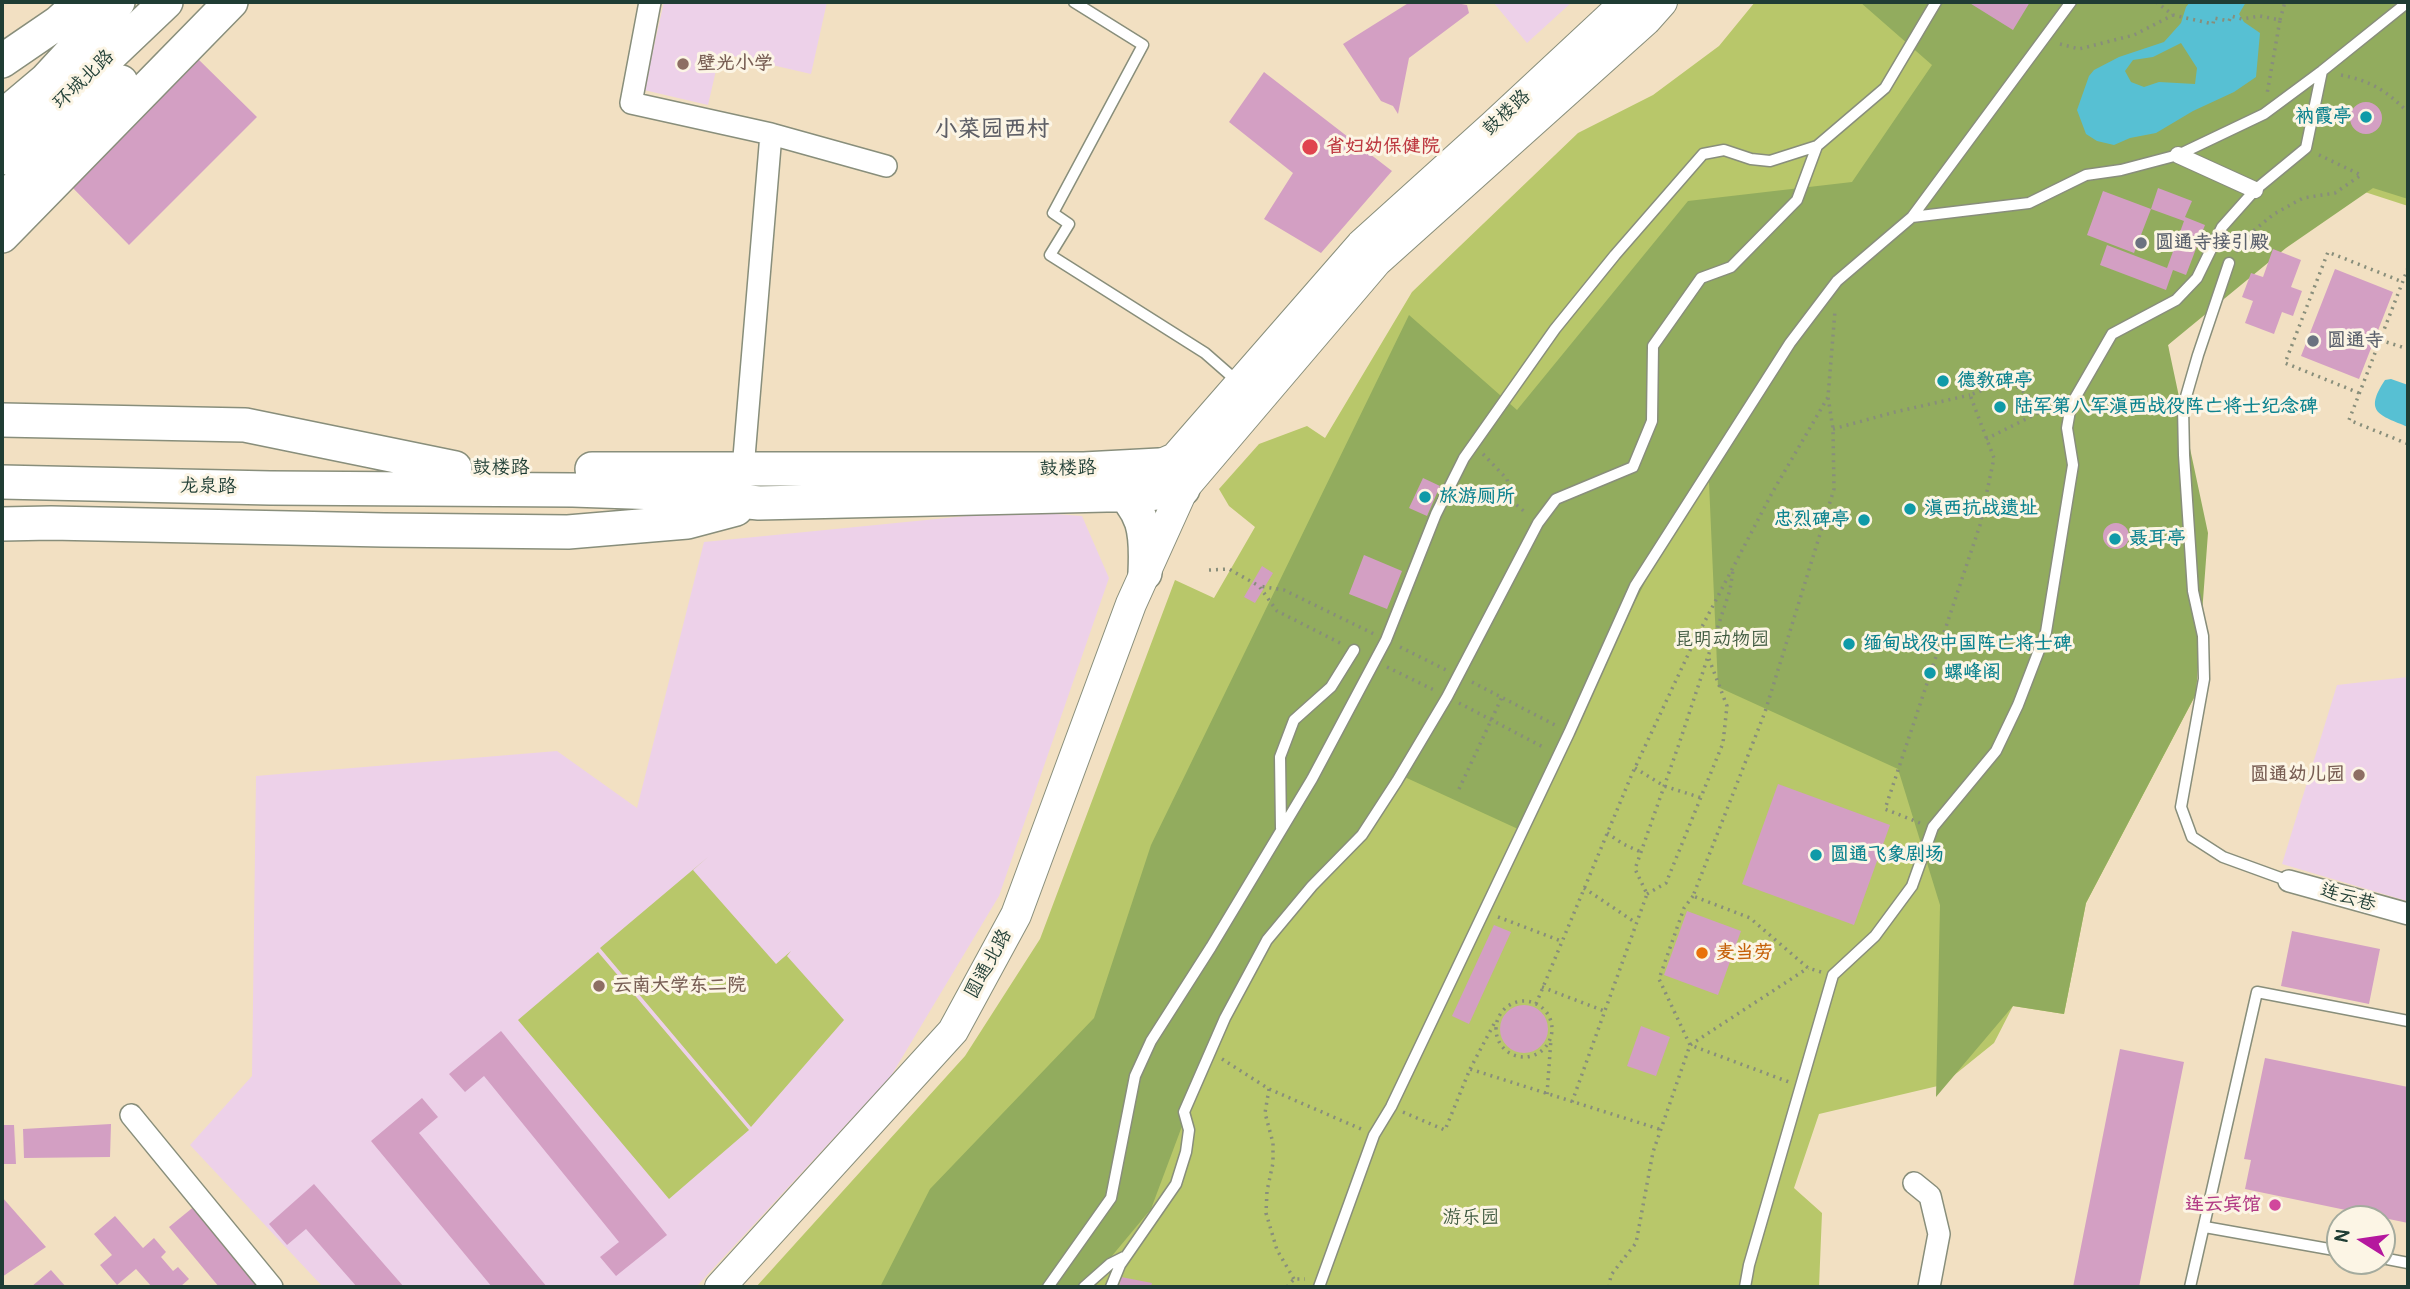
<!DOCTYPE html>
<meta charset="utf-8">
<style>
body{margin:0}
#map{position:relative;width:2410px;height:1289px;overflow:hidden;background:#f2e0c2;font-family:Pangolin,sans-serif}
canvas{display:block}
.frame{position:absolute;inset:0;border:4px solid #1f3d34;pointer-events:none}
.north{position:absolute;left:2326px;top:1205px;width:70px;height:70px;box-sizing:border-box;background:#fcf5e5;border:2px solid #a4ab9e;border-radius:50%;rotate:282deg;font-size:19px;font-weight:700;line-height:28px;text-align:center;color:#1f3d34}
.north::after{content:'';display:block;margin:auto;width:24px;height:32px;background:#b5179e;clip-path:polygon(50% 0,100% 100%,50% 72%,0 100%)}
</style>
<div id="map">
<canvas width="2410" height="1289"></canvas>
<div class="frame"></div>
<div class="north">N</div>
</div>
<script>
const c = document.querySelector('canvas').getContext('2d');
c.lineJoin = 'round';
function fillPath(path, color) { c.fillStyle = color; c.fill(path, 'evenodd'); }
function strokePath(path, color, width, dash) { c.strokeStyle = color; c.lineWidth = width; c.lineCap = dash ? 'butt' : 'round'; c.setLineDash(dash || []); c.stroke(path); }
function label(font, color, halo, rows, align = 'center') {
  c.font = font + ' Pangolin,"LXGW WenKai TC",sans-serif'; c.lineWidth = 6; c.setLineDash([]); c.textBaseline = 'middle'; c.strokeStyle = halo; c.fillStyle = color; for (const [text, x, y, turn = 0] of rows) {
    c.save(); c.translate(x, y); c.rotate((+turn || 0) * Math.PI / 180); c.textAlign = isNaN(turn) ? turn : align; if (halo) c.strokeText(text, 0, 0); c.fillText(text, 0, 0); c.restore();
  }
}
fillPath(new Path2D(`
 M664,2H827L811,74L720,53L708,105L644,90Z
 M1493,2H1572L1527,43Z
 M1017,511L1082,516L1109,578L999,896L891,1076L696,1287H323L190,1145L252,1076L256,776L557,751L637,808L704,542Z
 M2408,677V899L2407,901L2282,864L2337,685Z`), '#edd1e9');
fillPath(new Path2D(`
 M1755,2H2408V206L2334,182L2168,345L2196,694L2086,903L2064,1014L2013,1006L1994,1043L1942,1085L1819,1114L1794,1188L1822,1213L1819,1287H756L965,1056L1040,939L1175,580L1214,598L1255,527L1229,506L1219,489L1259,444L1307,426L1325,438L1412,292L1578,133L1653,95L1719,46Z
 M708,857L693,870L776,964L791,951L787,956L844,1020L751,1127L600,948Z
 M598,952L749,1130L669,1199L518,1020Z`), '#b8c76a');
fillPath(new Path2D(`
 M1860,2H2408V199L2373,188L2286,248L2168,345L2208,533L2196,694L2086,903L2064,1014L2013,1006L1936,1097L1940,905L1898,769L1718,687L1708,460L1518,829L1398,774L1362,828L1296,900L1224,1014L1151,1209L1101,1269L1095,1287H880L930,1189L1094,1018L1151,845L1409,315L1517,410L1688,201L1852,182L1932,65Z`), '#92ac5e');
fillPath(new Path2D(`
 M2190,2H2246L2239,14L2244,22L2260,33L2256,77L2234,92L2193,111L2156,133L2130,138L2114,145L2097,141L2086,134L2077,110L2089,76L2094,70L2119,57L2164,42L2181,23L2186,7ZM2181,43L2197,68L2195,84L2159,82L2144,87L2131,82L2125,71L2133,60L2153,57Z
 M2391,379L2408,385V427C2380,415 2363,413 2385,380Z`), '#57c0d3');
fillPath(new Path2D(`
 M1410,2H1450L1467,5L1469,13L1409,58L1398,114L1393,106L1381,101L1343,44Z
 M1968,2H2030L2013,30Z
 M195,56L257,117L129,245L68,183Z
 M1264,72L1392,171L1321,253L1264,219L1293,173L1229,122Z
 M2350 118a16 16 0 1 1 32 0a16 16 0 1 1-32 0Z
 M2158,188L2192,201L2185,217L2205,225L2186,275L2173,270L2166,290L2100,265L2107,245L2167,268L2184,221L2151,209Z
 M2103,191L2151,209L2134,253L2087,235Z
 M2273,249L2301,260L2291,287L2302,291L2293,316L2282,312L2274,334L2245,323L2253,301L2242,297L2251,273L2263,277Z
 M2335,269L2393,292L2359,379L2301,356Z
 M1423,478L1440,486L1427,516L1409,508Z
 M2103 536a13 13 0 1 1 26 0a13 13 0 1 1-26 0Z
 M1364,555L1402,571L1387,609L1349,594Z
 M1262,566L1273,573L1255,603L1244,597Z
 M1778,784L1890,825L1854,925L1742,884Z
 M1687,911L1741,931L1718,995L1664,975Z
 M1494,925L1511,932L1469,1024L1452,1016Z
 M2292,931L2380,949L2369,1004L2281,986Z
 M1500 1029a24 24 0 1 1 48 0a24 24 0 1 1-48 0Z
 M1641,1026L1670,1037L1656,1076L1627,1066Z
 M501,1031L667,1235L616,1276L600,1257L619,1242L484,1076L465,1092L449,1074Z
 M2120,1049L2184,1062L2139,1287H2073Z
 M2265,1058L2408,1087V1223L2245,1189L2251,1160L2244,1159Z
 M422,1098L438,1117L419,1133L547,1287H492L371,1141Z
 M111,1124L110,1157L24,1158L23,1129Z
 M2,1125H14L16,1164H2Z
 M314,1184L404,1287H357L306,1229L287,1245L269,1224Z
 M2,1197L46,1247L2,1277Z
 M196,1205L264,1287H219L169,1227Z
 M115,1216L143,1248L154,1238L166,1252L161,1257L173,1271L178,1267L189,1279L180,1287H152L136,1269L117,1285L100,1265L112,1255L94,1234Z
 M51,1270L66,1287H31Z
 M1121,1277L1152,1283L1151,1287H1119Z`), '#d39fc3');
const service = new Path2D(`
 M1074,2L1143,45L1053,213L1069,224L1050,255L1205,353L1237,381
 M1912,217L2029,203L2086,175L2121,170L2178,155L2264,114L2322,71L2408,2
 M2229,263L2198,355L2183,407L2184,455L2193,591L2203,636L2204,679L2181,807L2192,837L2223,857L2289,881
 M1281,828L1280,757L1294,720L1331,687L1354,650
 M2205,1227L2340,1251
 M2382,1258L2408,1263
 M1048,1287L1111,1198L1135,1076L1151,1041L1211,947L1312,779L1386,640L1436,514L1464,458L1555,329L1615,255L1703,154L1724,150L1751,159L1770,161L1817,146L1885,88L1936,2
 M1084,1287L1110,1264L1124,1257
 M1111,1287L1120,1265L1176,1184L1186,1152L1189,1130L1184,1112L1225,1018L1267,940L1312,886L1362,835L1397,781L1447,697L1538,523L1556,499L1633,467L1652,421L1653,346L1701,278L1731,267L1797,200L1817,146
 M1319,1287L1374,1135L1391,1107L1569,733L1635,586L1790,343L1837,281L1912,217L2071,2
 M1745,1287L1749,1265L1833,975L1875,936L1912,886L1933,827L1996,751L2018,705L2046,632L2073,465L2067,428L2071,405L2112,334L2176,300L2197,278L2222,227L2255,190L2306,148L2322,71
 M2190,1287L2257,992L2408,1021`);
const pedestrian = new Path2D(`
 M2178,155L2255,190`);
const minor = new Path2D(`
 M650,2L631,103L771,134L886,166
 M743,469L771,134
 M2289,881L2408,914
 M131,1115L272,1287
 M1914,1183L1930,1196L1939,1234L1929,1287`);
const secondary = new Path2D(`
 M1159,465L1175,458L1361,245L1494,125L1626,2
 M720,1287L953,1031L1016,915L1131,604L1183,489L1377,261L1646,20L1662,2`);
const primary = new Path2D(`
 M2,61L59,22L81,2
 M2,117L46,80L118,2
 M2,158L166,2
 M2,201L121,82
 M2,236L231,2
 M2,420L245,425L455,468
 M592,469H1084L1159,465
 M2,482L270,488L573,490L659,493L759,503L1150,494L1183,489
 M1112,482C1145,511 1147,531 1145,573
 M2,524L51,523L384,530L568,532L687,522L736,509`);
strokePath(service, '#888e7b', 13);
strokePath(pedestrian, '#888e7b', 18);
strokePath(minor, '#888e7b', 24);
strokePath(secondary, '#888e7b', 32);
strokePath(primary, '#888e7b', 36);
strokePath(new Path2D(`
 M2156,2L2173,15L2213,24L2214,18L2229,21L2231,16L2242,19L2260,16L2280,20L2267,94
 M2280,20L2285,2
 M2060,44L2079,49L2134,35L2173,15
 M2341,75C2372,81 2386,91 2408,112
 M2236,252L2247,236L2274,214L2303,198L2335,193L2361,175L2317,154
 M2408,268L2349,420L2408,444
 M2380,340L2408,349
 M2359,393L2285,363L2328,252L2403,282
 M1833,429L1895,412L1970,395
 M1986,439L2046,409L2057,407
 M1483,454L1507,479L1513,502L1526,513
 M1209,570L1229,569L1259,586
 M1340,643L1277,611L1259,586L1284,590L1374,634
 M1400,647L1446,670
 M1387,667L1434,690
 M1472,682L1555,725
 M1459,703L1545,748
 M1635,768L1664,786L1702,798
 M1459,789L1502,697
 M1920,823L1885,809L1980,525L1994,458L1970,395L2008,380L2046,409
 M1607,833L1623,844L1641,852
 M1584,888L1636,923
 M1647,894L1666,883L1723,743L1727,706L1709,659
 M1693,896L1684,908L1659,979L1690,1045L1789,1082
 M1498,917L1561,941
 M1821,972L1808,968L1750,918L1693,896L1765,712L1834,489L1833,429L1828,397
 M1542,987L1604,1011
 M1496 1029a28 28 0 1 1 56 0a28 28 0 1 1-56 0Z
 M1536,1004L1632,774L1694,642L1772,493L1828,397L1835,311
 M1222,1059L1269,1089L1361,1129
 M1470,1069L1495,1022
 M1269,1089L1265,1113L1273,1143V1163L1267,1191L1266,1213L1277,1250L1294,1279
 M1547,1094L1551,1039
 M1572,1102L1647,894L1635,869L1679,744L1730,590L1733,570
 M1403,1112L1445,1130L1470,1069L1659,1129
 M1287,1287L1294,1279H1305
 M1609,1287L1611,1275L1636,1243L1653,1152L1690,1045L1808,968`), '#888e7b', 3.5, [2, 5]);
strokePath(service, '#fff', 10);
strokePath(pedestrian, '#fff', 16);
strokePath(minor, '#fff', 21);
strokePath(secondary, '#fff', 30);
strokePath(primary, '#fff', 33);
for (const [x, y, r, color] of [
 [683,64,7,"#8d6e63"],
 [2366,117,7,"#0f9aa8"],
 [1310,147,9,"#e0444e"],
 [2141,243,7,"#6b7280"],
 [2313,341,7,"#6b7280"],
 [1943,381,7,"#0f9aa8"],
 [2000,407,7,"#0f9aa8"],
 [1425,497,7,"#0f9aa8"],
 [1910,509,7,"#0f9aa8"],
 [1864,520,7,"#0f9aa8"],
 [2115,539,7,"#0f9aa8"],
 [1849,644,7,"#0f9aa8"],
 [1930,673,7,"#0f9aa8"],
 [2359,775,7,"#8d6e63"],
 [1816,855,7,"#0f9aa8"],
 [1702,953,7,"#e8710a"],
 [599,986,7,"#8d6e63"],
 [2275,1205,7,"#d1479c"]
]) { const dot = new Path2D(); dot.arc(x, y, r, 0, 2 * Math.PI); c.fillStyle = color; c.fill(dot); strokePath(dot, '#fcf5e5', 2.5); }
label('bold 19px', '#785e54', '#fcf5e5', [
 ["壁光小学",697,64],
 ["圆通幼儿园",2345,775,"right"],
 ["云南大学东二院",613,986]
], 'left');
label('19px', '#1f3d34', '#fcf5e5', [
 ["环城北路",84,80,-44],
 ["鼓楼路",1507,113,-43],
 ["鼓楼路",501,468],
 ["鼓楼路",1068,469,-1],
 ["龙泉路",208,487,1],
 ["连云巷",2348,898,16],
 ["圆通北路",989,964,-61]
]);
label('bold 19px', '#0d838f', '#fcf5e5', [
 ["衲霞亭",2352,117,"right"],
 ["德教碑亭",1957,381],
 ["陆军第八军滇西战役阵亡将士纪念碑",2014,407],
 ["旅游厕所",1439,497],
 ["滇西抗战遗址",1924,509],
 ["忠烈碑亭",1850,520,"right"],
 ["聂耳亭",2129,539],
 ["缅甸战役中国阵亡将士碑",1863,644],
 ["螺峰阁",1944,673],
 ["圆通飞象剧场",1830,855]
], 'left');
label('bold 19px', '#be3a42', '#fcf5e5', [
 ["省妇幼保健院",1326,147]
], 'left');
label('bold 19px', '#5b616d', '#fcf5e5', [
 ["圆通寺接引殿",2155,243],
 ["圆通寺",2327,341]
], 'left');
label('19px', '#3e593f', '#fcf5e5', [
 ["昆明动物园",1722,640],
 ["游乐园",1471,1218]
]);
label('bold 19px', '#c56008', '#fcf5e5', [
 ["麦当劳",1716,953]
], 'left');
label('bold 19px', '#b23c85', '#fcf5e5', [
 ["连云宾馆",2261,1205]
], 'right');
label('bold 23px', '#5e5f66', '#fcf5e5', [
 ["小菜园西村",992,130]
]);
</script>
